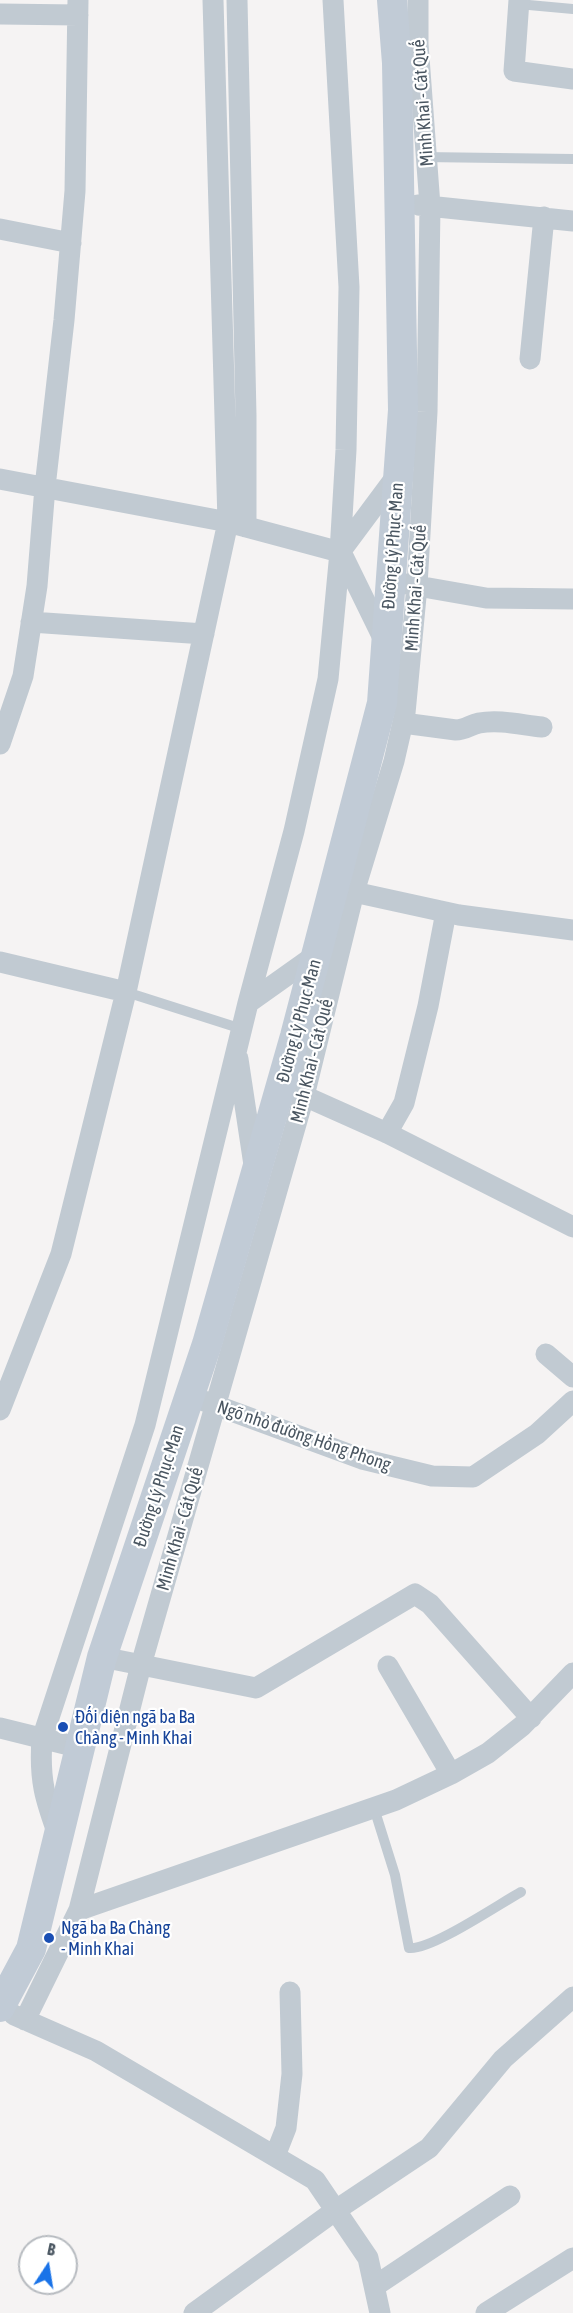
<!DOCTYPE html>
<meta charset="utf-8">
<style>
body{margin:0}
#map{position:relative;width:573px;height:2313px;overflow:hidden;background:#f5f3f3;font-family:"Asap Condensed",sans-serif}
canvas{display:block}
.north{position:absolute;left:18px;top:2235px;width:60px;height:60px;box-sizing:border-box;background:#fff;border:2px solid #b7bbc0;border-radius:50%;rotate:12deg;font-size:16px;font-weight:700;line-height:24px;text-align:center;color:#4a5661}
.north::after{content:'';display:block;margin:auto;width:21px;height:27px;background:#1a73e8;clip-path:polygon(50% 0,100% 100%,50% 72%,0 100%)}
</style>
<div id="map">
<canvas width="573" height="2313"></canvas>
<div class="north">B</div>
</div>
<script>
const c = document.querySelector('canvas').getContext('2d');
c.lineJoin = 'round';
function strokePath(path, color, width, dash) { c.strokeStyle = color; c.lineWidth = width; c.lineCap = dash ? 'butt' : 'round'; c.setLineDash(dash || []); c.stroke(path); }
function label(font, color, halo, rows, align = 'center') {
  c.font = font + ' "Asap Condensed",sans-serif'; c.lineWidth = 4.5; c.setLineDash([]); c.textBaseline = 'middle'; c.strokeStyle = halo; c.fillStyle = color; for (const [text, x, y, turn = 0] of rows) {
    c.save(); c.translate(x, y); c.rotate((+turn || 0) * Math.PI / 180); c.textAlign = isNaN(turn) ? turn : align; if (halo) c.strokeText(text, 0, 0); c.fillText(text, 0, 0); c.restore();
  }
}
strokePath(new Path2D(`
 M518,4L573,9
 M423,157L573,159
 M126,992L242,1029
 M374,1808L395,1875L409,1948C430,1951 499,1904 521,1892`), '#c1cad2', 10);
strokePath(new Path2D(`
 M237,0L246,415V527
 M519,0L514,71L573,79
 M0,14L78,15
 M418,205L573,221
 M0,229L71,243
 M530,359L544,217
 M0,479L228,522L340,552L398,474
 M341,552L385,642
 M406,584L486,598L573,599
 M31,622L204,634
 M403,723L456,730C465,730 470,725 479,723C499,719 522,725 542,727
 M0,744L23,676L37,586L45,487L64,320L75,191L78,0
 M340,889L459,915L573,930
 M0,962L126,992
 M248,1003L317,954
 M238,1059L254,1165
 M293,1091L387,1133L573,1227
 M387,1133L404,1103L428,1006L446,912
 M546,1354L573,1377
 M204,1401L362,1459L432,1476L473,1477L537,1434L573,1401
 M0,1410L61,1254L126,992L228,522L213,0
 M102,1657L256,1688L415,1594L430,1604L531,1718
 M388,1666L451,1774
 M0,1728L81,1748
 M59,1837C45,1799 39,1780 42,1739L145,1425L248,1003L294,831L328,679L340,552L346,450L349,287L333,0
 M79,1910L396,1800L451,1774L488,1753L522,1726L573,1673
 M14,2015L96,2051L315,2180L368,2258L380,2313
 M25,2020L79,1910L141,1665L304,1096L354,892L394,761L405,713L417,586L427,412L430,206L418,44V0
 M275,2156L286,2128L292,2074L290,1992
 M375,2286L510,2196
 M194,2313L336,2210L429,2148L503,2059L573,1997
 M486,2313L573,2258`), '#c1cad2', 21);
strokePath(new Path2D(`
 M0,2007L31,1949L102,1657L207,1344L295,1036L382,703L403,410L397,63L392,0`), '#c1cbd6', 30);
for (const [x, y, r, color] of [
 [63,1727,6,"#1a4fb4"],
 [49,1938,6,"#1a4fb4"]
]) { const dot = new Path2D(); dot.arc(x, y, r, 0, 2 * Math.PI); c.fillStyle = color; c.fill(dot); strokePath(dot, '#fff', 2); }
label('18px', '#4a5661', '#fff', [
 ["Minh Khai - Cát Quế",423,103,-94],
 ["Đường Lý Phục Man",393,546,-86],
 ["Minh Khai - Cát Quế",416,588,-86],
 ["Đường Lý Phục Man",299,1021,-75],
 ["Minh Khai - Cát Quế",312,1061,-76],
 ["Ngõ nhỏ đường Hồng Phong",304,1436,19],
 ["Đường Lý Phục Man",159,1486,-72],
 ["Minh Khai - Cát Quế",180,1529,-74]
]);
label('18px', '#164399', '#fff', [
 ["Đối diện ngã ba Ba",75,1717],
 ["Chàng - Minh Khai",75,1738],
 ["Ngã ba Ba Chàng",61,1928],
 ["- Minh Khai",61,1949]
], 'left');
</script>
